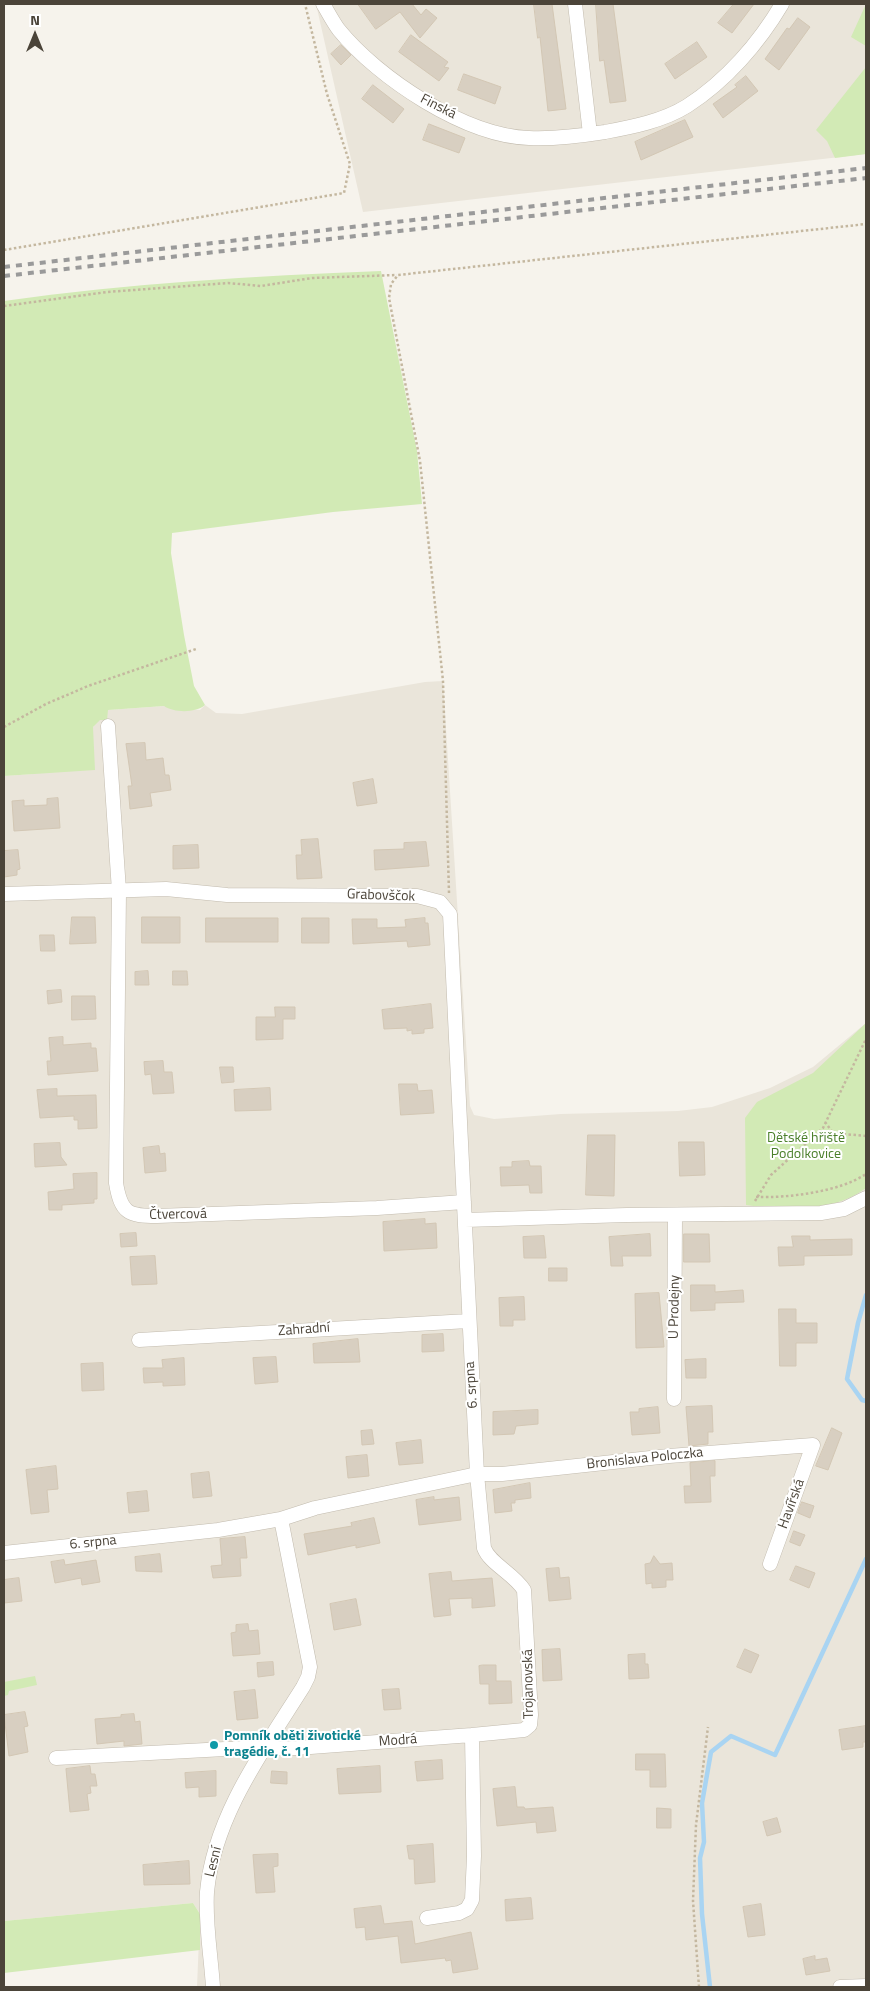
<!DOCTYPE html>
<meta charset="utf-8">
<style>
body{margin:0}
#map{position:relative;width:870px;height:1991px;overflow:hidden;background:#f6f3ec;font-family:"Titillium Web",sans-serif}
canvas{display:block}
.frame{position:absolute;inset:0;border:5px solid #4b4439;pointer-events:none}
.north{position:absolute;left:10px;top:10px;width:50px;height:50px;-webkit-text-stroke:4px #fff;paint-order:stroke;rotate:0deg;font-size:14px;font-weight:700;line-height:20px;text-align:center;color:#4b4439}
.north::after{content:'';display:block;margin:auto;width:18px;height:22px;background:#4b4439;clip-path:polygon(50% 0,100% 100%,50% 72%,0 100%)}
</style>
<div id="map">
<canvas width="870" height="1991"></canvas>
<div class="frame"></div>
<div class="north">N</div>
</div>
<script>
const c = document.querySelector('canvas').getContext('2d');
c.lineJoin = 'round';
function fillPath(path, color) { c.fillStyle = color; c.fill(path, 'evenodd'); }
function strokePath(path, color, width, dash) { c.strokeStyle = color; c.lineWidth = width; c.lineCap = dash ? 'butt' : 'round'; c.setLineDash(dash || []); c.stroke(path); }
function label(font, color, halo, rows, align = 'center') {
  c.font = font + ' "Titillium Web",sans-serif'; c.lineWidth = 4; c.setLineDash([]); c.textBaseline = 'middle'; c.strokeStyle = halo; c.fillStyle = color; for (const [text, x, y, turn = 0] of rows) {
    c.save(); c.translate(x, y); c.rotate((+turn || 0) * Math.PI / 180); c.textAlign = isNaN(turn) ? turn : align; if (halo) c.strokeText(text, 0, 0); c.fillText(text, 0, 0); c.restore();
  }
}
fillPath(new Path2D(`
 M316,4H866V154L363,212Z
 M443,681L470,1106L474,1115L494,1119L561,1114L678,1111L712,1107L770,1088L813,1067L866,1023V1986L197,1987L200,1914L193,1903L4,1921V776L33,774L93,727L107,710L164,706L200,710L205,705L216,713L242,714L425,682Z`), '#eae5da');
fillPath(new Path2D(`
 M866,4V46L851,37Z
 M866,58V154L835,158L827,141L816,130L866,67Z
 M381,271L417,451L422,504L333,512L172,533L171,553L184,635L194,686L205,705C196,713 174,713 164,706L108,710L107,720H100L93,727L95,770L4,776V301C129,283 254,276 381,271Z
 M866,1023V1188C832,1213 787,1211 746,1205L745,1118L757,1102L813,1073Z
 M35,1676L37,1685L9,1691L8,1695L4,1696V1682Z
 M193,1903L200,1914V1950L4,1973V1921Z`), '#d2eab5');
strokePath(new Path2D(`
 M866,1295L858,1323L847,1379L862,1400L866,1401
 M710,1987L702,1914L700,1858L704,1842L702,1803L711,1752L731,1736L775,1755L866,1559`), '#a9d4f2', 4.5);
const building = new Path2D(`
 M358,4H412L421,15L426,9L437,18L420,38L400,12L376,29Z
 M534,4H552L566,109L548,111L540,37L538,38Z
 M596,4H613L626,101L610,103L604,60L600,61Z
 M734,4H754L732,33L718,23Z
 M798,18L810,27L779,70L765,59L787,28L789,29Z
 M411,35L448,62L444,67L449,68L439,81L399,52Z
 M697,42L707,57L675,79L665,64Z
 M341,45L351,55L341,65L331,54Z
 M464,74L501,87L495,104L458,90Z
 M746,76L758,91L723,118L713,104L737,87L735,85Z
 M373,85L404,109L393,123L362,99Z
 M685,120L693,137L641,160L635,142Z
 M429,124L465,138L459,153L423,140Z
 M145,743L146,760L163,758L165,775H169L171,790L150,793L152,806L130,809L128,786H132L126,744Z
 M373,779L377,803L357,806L353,783Z
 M58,798L60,828L14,831L12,801L24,800V806L47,805V799Z
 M318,839L322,878L297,879L296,855H302L301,840Z
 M426,842L429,866L375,870L374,850L404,849V843Z
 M198,845L199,868L173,869V846Z
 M18,850L20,869L17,870V875L4,877V851Z
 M72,917H95L96,943L70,944Z
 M142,917H180V943H142Z
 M206,918H278V942H206Z
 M302,918H329V943H302Z
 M425,918V923H428L430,945L408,947L407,941L353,944L352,919H377V928L406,927L405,920Z
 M40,935H54L55,951H41Z
 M148,971L149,985H135V972Z
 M173,971H187L188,985H173Z
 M61,990L62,1002L48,1004L47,991Z
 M72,996H95L96,1019L72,1020Z
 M431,1004L433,1028L424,1029V1033L412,1034V1030L407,1031V1028L384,1029L382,1010Z
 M275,1007H295V1019H283V1039L256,1040V1017H275Z
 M63,1037V1045L91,1043V1048H96L98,1071L48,1075L47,1061H51L49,1038Z
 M163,1061L164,1072H172L174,1093L153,1094L151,1074L145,1075L144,1062Z
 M220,1067H233L234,1082L222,1083Z
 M399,1084H417L418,1091L432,1090L434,1113L401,1115Z
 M270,1088L271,1110L235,1111L234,1090Z
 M57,1089V1096L96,1095L97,1128L78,1129V1120H74V1116L40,1118L37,1090Z
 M588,1135H615L614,1196L586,1195Z
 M679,1142H704L705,1175L680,1176Z
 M60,1143L61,1157L67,1165L35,1167L34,1144Z
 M159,1146L160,1154L165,1153L166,1171L145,1173L143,1148Z
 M529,1161L530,1166H541L542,1193H530L529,1185L501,1186L500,1167H512V1162Z
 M97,1173V1199H94V1203L62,1205V1210H49L48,1192L74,1189L73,1174Z
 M425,1219V1224L436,1223L437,1248L384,1251L383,1222Z
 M136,1233L137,1246L121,1247L120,1234Z
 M650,1234L651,1256H622L623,1266H611L609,1237Z
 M684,1234H709L710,1262H684Z
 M544,1236L546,1258H524L523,1237Z
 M792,1236H810V1240L852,1239V1255L804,1256V1265L779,1266L778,1247H793Z
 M155,1256L157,1284L132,1285L130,1257Z
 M549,1268H567V1281H549Z
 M691,1285H715V1292L743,1290L744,1302L715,1303V1310L691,1311Z
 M659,1293L664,1347L636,1348L635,1294Z
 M524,1297L525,1320H513V1326H500L499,1298Z
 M779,1309H796V1323H817V1343H796V1366H780Z
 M443,1334L444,1351L422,1352V1335Z
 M358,1339L360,1362L314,1363L313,1344Z
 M276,1357L278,1382L255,1384L253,1358Z
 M184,1358L185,1385L163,1386V1382L144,1383L143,1368H163L162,1360Z
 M706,1359V1378H686L685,1360Z
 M103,1363L104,1390L82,1391L81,1364Z
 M712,1406L713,1432H708V1444L689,1446L686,1407Z
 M658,1407L660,1433L632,1435L630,1412H639V1409Z
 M538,1410V1424L516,1426L514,1434L493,1435V1412Z
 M832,1428L842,1433L828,1470L816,1466Z
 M372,1430L374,1444L362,1445L361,1431Z
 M421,1440L423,1463L399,1465L396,1443Z
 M367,1455L369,1476L348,1478L346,1457Z
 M715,1461V1476H710L711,1502L685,1503L684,1486H691L690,1463Z
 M56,1466L58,1489L47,1490L49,1512L31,1514L26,1470Z
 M209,1472L212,1496L193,1498L191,1474Z
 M530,1483L531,1498L515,1500V1503H511L512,1511L495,1513L493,1490Z
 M147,1491L149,1511L129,1513L127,1493Z
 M434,1497V1500L459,1497L461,1520L419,1525L416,1500Z
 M802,1502L814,1506L810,1518L798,1513Z
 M374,1518L380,1543L356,1548V1545L308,1555L304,1534L352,1526L351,1523Z
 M794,1531L805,1535L800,1546L790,1542Z
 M245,1537L247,1558H240L241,1576L213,1578L211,1566L222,1565L220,1539Z
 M160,1554L162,1572L136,1571L135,1557Z
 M654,1556L660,1564L672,1563L673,1580H666V1587L652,1588V1583L646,1584L645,1564L650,1563Z
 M64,1560L65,1565L96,1560L100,1582L82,1585L81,1578L55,1583L51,1562Z
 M796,1566L815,1573L809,1588L790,1580Z
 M559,1568L560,1578L569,1577L571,1599L549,1601L546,1569Z
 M451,1572L452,1581L492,1578L495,1606L472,1608V1598L449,1599L451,1615L434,1617L429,1574Z
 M19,1578L22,1601L4,1603V1580Z
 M356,1599L361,1625L334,1630L330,1604Z
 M248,1624L249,1631L258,1630L260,1654L233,1656L231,1633L236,1632V1625Z
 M560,1649L562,1680L543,1681L542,1650Z
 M745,1649L759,1655L751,1673L737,1667Z
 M645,1654V1664H648L649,1678L629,1679L628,1655Z
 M273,1662L274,1675L258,1677L257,1663Z
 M483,1665H496V1681H511L512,1703L489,1704V1684H480L479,1666Z
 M399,1689L401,1709L384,1710L382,1690Z
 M255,1690L258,1718L237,1720L234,1692Z
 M25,1712L28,1726L24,1727L28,1752L9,1756L4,1715Z
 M134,1714L135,1722L140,1721L142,1744L124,1746V1741L97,1744L95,1719L121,1717V1715Z
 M866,1726V1742H863V1747L842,1750L839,1730Z
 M636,1754H665L666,1787H650V1770H636Z
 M442,1760L443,1779L417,1781L415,1762Z
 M90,1766L91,1774H95L97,1786H90L91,1793L87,1794L89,1810L70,1812L66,1769Z
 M380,1766L381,1792L339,1794L337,1769Z
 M216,1771V1796L199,1797V1787L186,1788L185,1773Z
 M272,1771L287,1772V1784L271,1783Z
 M515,1787L517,1807H524L525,1809L553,1807L556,1831L537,1833L536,1822L497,1826L493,1789Z
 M657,1808L671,1809V1828H657Z
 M777,1818L781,1832L767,1836L763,1822Z
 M433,1844L435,1882L415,1884L414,1859H409L407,1846Z
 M278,1854V1866L273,1867L275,1892L256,1893L253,1855Z
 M189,1861L190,1884L144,1885L143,1865Z
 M531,1898L533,1919L506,1921L505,1900Z
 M761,1904L765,1935L748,1937L743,1907Z
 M381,1906L384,1924L412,1921L415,1944L471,1932L478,1969L453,1973L451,1960L446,1961L445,1958L401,1963L398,1936L366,1940L365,1927L356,1928L354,1909Z
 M815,1956V1960L827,1958L830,1971L806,1975L803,1959Z`);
fillPath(building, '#d8cfc1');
strokePath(building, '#d3c7b4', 1);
const minor = new Path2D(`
 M323,4C328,12 333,22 339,30C378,78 465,136 529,138C554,139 580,136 605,132C632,127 663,121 687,106C726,81 759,43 782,4
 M575,4L590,134
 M108,726L119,891L116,1183C121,1213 128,1216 157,1216L377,1208L464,1202
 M4,894L166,889L227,895L417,896L440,902L450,914L477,1474L315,1508L281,1519L218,1530L4,1553
 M465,1220L627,1215L821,1213L844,1209L866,1198
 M139,1340L468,1321
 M674,1399L675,1215
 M56,1758L225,1749L297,1748L472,1735
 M427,1918L459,1913L467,1909L472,1900L474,1856L472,1735L524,1730L530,1725L531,1715L524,1590C513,1573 490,1564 484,1548L477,1474H502L669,1456L813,1445L770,1564
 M213,1987C211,1956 205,1923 207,1892C214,1816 264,1749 303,1687L308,1677L310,1667L281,1519
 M840,1987L866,1986`);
strokePath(minor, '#c2bbae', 15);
strokePath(new Path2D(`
 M4,250L344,193L350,164L327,94L305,4
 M4,306L107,292L228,283L261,286L312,278L397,275
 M4,727L46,704L88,686L196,649
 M449,893L443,681L420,461L389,298L391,284L398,275L866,224
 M825,1122L833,1133
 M814,1137L833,1133L866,1136
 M756,1197C788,1198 839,1192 866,1174
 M755,1201L771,1175L823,1128L866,1039
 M699,1987L693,1901L696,1825L708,1727`), '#c4b79f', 2.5, [2.5, 2.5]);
strokePath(minor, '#fff', 14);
strokePath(new Path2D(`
 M4,267L866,168
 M4,276L866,178`), '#9a9a9a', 4, [6, 6]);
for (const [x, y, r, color] of [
 [214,1745,5,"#0f9aa8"]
]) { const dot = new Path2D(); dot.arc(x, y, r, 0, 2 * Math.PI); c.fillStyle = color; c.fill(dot); strokePath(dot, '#fff', 2); }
label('14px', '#4b4439', '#fff', [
 ["Finská",438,107,27],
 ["Grabovščok",381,896,2],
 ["Čtvercová",178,1215,-1],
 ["U Prodejny",675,1307,-89],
 ["Zahradní",304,1330,-4],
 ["6. srpna",472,1385,-94],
 ["Bronislava Poloczka",645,1459,-6],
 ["Havířská",792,1504,-70],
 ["6. srpna",93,1543,-6],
 ["Trojanovská",529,1684,-91],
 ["Modrá",398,1741,-4],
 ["Lesní",214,1862,-76]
]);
label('14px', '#4a7f2a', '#fff', [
 ["Dětské hřiště",806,1139],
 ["Podolkovice",806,1155]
]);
label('bold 14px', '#0d838f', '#fff', [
 ["Pomník oběti životické",224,1737],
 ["tragédie, č. 11",224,1753]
], 'left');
</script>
